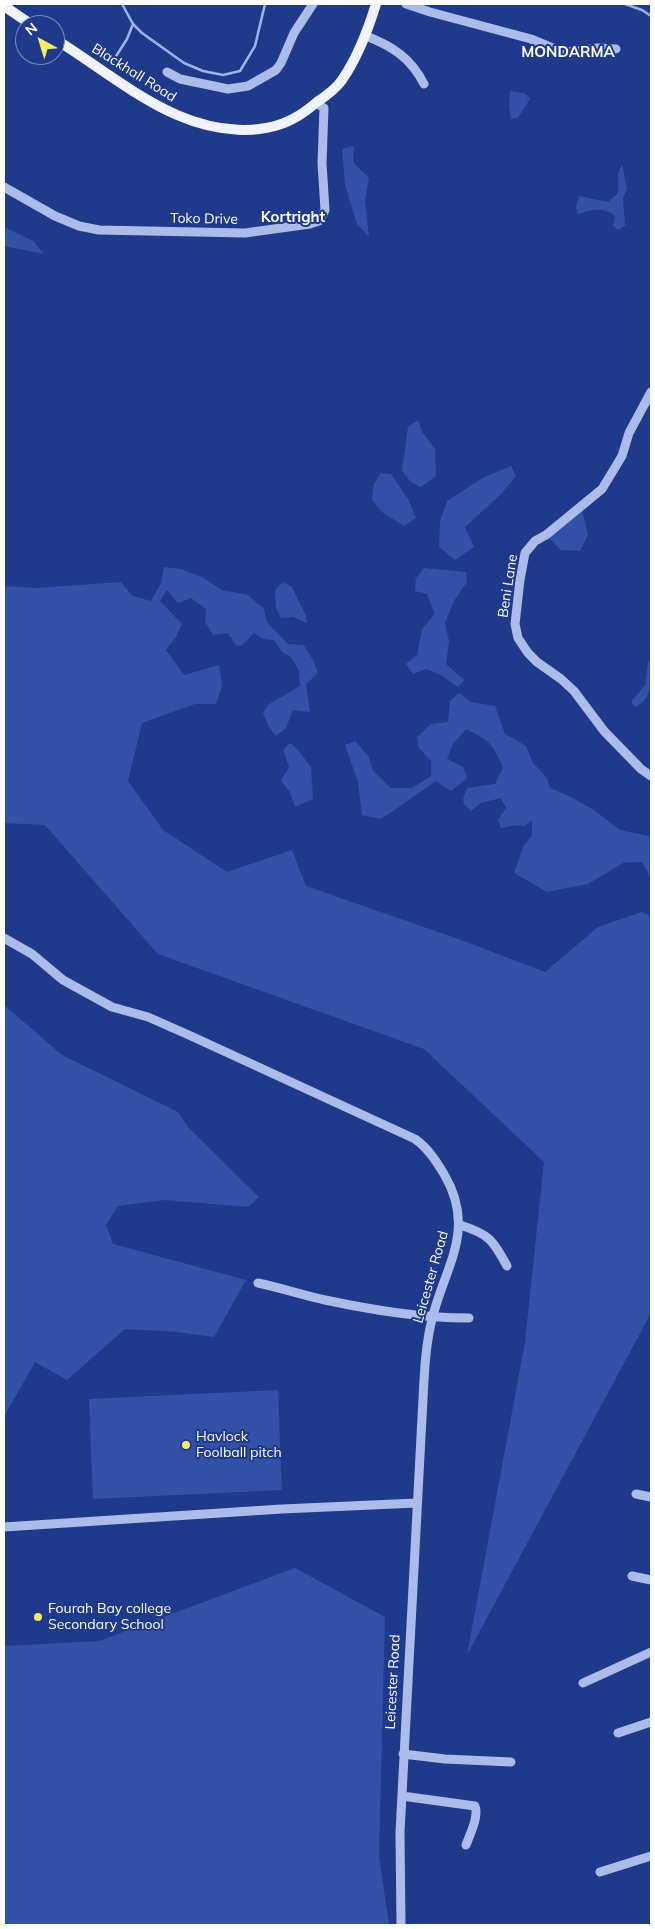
<!DOCTYPE html>
<style>
body{margin:0}
#map{position:relative;width:655px;height:1929px;overflow:hidden;background:#1f3a8a;font-family:Mulish,sans-serif}
canvas{display:block}
.frame{position:absolute;inset:0;border:5px solid #fff;pointer-events:none}
.north{position:absolute;left:15px;top:15px;width:50px;height:50px;box-sizing:border-box;background:#1f3a8a;border:1px solid #7989b9;border-radius:50%;rotate:321deg;font-size:14px;font-weight:700;line-height:20px;text-align:center;color:#fff}
.north::after{content:'';display:block;margin:auto;width:18px;height:22px;background:#f9eb6a;clip-path:polygon(50% 0,100% 100%,50% 72%,0 100%)}
</style>
<div id="map">
<canvas width="655" height="1929"></canvas>
<div class="frame"></div>
<div class="north">N</div>
</div>
<script>
const c = document.querySelector('canvas').getContext('2d');
c.lineJoin = 'round';
function fillPath(path, color) { c.fillStyle = color; c.fill(path, 'evenodd'); }
function strokePath(path, color, width, dash) { c.strokeStyle = color; c.lineWidth = width; c.lineCap = dash ? 'butt' : 'round'; c.setLineDash(dash || []); c.stroke(path); }
function label(font, color, halo, rows, align = 'center') {
  c.font = font + ' Mulish,sans-serif'; c.lineWidth = 4; c.setLineDash([]); c.textBaseline = 'middle'; c.strokeStyle = halo; c.fillStyle = color; for (const [text, x, y, turn = 0] of rows) {
    c.save(); c.translate(x, y); c.rotate((+turn || 0) * Math.PI / 180); c.textAlign = isNaN(turn) ? turn : align; if (halo) c.strokeText(text, 0, 0); c.fillText(text, 0, 0); c.restore();
  }
}
fillPath(new Path2D(`
 M510,91L526,94L530,99L518,118L511,119L509,106Z
 M354,146L353,162L369,178L365,200L369,237L357,224L345,185L342,149Z
 M622,164L627,189L623,198L625,226L618,230L613,226L615,216C603,206 592,210 578,214L576,208L579,196L608,202L618,193V174Z
 M4,227L33,241L44,254L4,246Z
 M418,420L422,432L435,449L436,476L421,487L411,482L402,471L408,427Z
 M511,466L516,476L500,495L465,527L474,547L455,560L439,547L440,521L447,501L484,477Z
 M381,473L391,474L408,499L416,518L404,526L382,512L372,500L374,484Z
 M581,506L588,535L580,551L561,550L546,535Z
 M164,567L180,569L202,577L222,590L248,595L264,609L267,622L288,644L304,645L314,662L318,673L306,684L310,712L293,710L286,728L276,736L269,727L263,713L268,705L300,686L299,671L291,657L282,652L274,640L263,639L254,633L241,646L236,645L228,633L213,635L205,622L206,609L191,598L178,603L167,590L160,601L182,624L176,637L166,650L184,675L219,665L222,686L216,704H195L142,723L128,781L163,830L227,872L292,850L306,886L464,941L545,972L598,927L641,912L651,916V1313L467,1655L525,1342L544,1162L424,1049L158,954L45,825L4,823V586L37,588L121,582L132,596L151,601L161,583Z
 M424,568L466,572L467,582L454,601L445,623L449,641L446,664L464,680L458,687L439,674L426,669L413,674L406,664L417,655L422,629L435,614L427,594L415,591L416,578Z
 M283,582L292,587L306,616L307,623L293,617L281,618L276,608L275,590Z
 M651,659C651,678 655,698 635,707L631,702L645,685L648,662Z
 M459,693L471,702L495,706L505,734L526,746L533,763L547,778L550,788L567,795L594,810L620,830L648,836L651,839V879L642,862L623,863L588,884L547,892L514,873L523,847L532,835V820L525,826L516,825L501,828L498,820L506,808L501,798L481,803L471,811L464,804L463,799L467,788L495,784L503,768C494,745 489,740 466,729L453,744L447,759L463,767L467,778L451,791L436,781C417,793 400,808 380,819L362,815L358,782L345,745L355,741L369,757L373,771L391,788H412L431,776V761L419,748L417,737L431,724L448,722L450,701Z
 M290,743L297,749L311,767L313,799L295,807L290,792L281,781L289,767L283,750Z
 M4,1005L62,1055L178,1112L188,1127L259,1197L248,1207L165,1200L118,1206L106,1225L113,1244L246,1280L214,1337L177,1332L125,1329L67,1380L35,1362L4,1417Z
 M278,1390L282,1490L93,1499L89,1399Z
 M295,1568L385,1617L379,1856L389,1925H4V1646L99,1641Z`), '#3352a7');
strokePath(new Path2D(`
 M122,4L133,24L142,33L184,63L203,71L223,75L240,71L255,46L265,4
 M625,4L642,10L651,16
 M113,61L127,39L133,24`), '#9eb4ed', 2.5);
strokePath(new Path2D(`
 M406,4L430,12L531,39L555,49L572,52L597,48L616,49
 M366,36C392,46 411,58 424,84
 M167,72L180,79L228,89L248,86L276,70L281,63L294,33L313,4
 M4,187L55,216L79,226L99,230L245,233L310,224L319,221L325,210L322,163L324,108L316,103
 M651,392L629,433L622,456L602,489L546,535L535,541L525,553L520,580L515,624L518,638L528,653L537,662L561,679L574,691L604,731L641,769L651,776
 M4,938L32,954L63,980L112,1007L148,1017L191,1036L415,1139C428,1148 436,1161 444,1174C477,1230 445,1266 432,1319C427,1339 425,1360 424,1380L400,1832L401,1925
 M460,1225C489,1234 493,1240 507,1266
 M258,1283C281,1288 303,1295 325,1300C373,1310 420,1318 469,1318
 M636,1494L651,1497
 M4,1527L282,1509L417,1503
 M632,1576L651,1580
 M583,1683L651,1652
 M618,1733L651,1722
 M403,1754L445,1759L511,1762
 M402,1796L475,1806C479,1817 470,1834 466,1845
 M600,1872L651,1856`), '#abbceb', 9);
strokePath(new Path2D(`
 M4,6L32,25
 M55,39C95,64 134,96 177,115C214,131 262,138 298,116C305,112 311,107 317,102C326,96 336,89 342,80C358,57 368,30 376,4`), '#f0f3fe', 10);
for (const [x, y, r, color] of [
 [186,1445,5,"#f9eb6a"],
 [38,1617,5,"#f9eb6a"]
]) { const dot = new Path2D(); dot.arc(x, y, r, 0, 2 * Math.PI); c.fillStyle = color; c.fill(dot); strokePath(dot, '#1f3a8a', 2); }
label('14px', '#fff', '#1f3a8a', [
 ["Blackhall Road",134,73,32],
 ["Toko Drive",204,219,1],
 ["Beni Lane",508,586,-81],
 ["Leicester Road",431,1277,-74],
 ["Leicester Road",393,1682,-87]
]);
label('14px', '#fff', '#1f3a8a', [
 ["Havlock",196,1437],
 ["Foolball pitch",196,1453],
 ["Fourah Bay college",48,1609],
 ["Secondary School",48,1625]
], 'left');
label('bold 15px', '#fff', '#1f3a8a', [
 ["MONDARMA",568,52],
 ["Kortright",293,217]
]);
</script>
